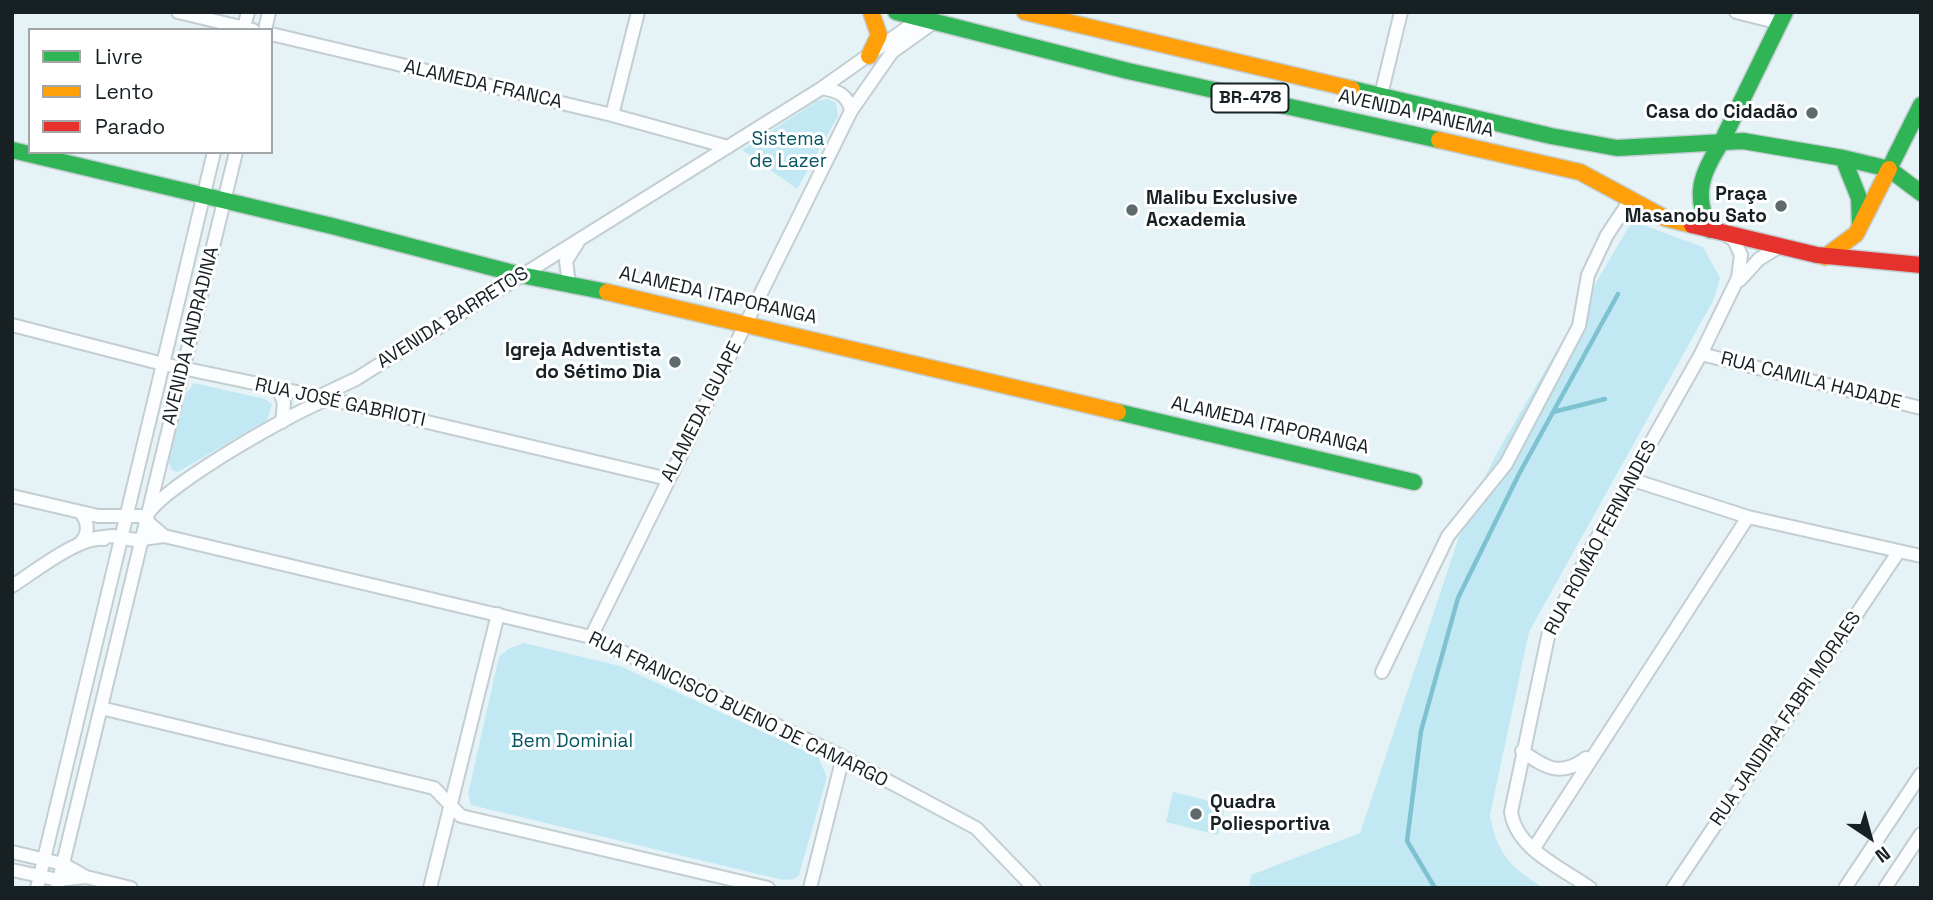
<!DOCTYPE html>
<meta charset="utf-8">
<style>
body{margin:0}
#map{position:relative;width:1933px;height:900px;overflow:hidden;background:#e5f3f7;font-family:"Space Grotesk",sans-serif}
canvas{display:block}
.frame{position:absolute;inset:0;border:14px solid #172023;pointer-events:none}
.legend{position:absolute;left:28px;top:28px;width:245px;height:126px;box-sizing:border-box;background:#fff;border:2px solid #a2a6a7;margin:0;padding:9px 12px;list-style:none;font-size:21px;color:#172023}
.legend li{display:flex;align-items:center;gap:14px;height:35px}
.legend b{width:35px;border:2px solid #a2a6a7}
.north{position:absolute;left:1835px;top:802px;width:70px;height:70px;-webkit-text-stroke:5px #fff;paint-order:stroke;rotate:144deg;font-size:19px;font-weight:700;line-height:28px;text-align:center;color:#172023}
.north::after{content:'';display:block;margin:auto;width:24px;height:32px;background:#172023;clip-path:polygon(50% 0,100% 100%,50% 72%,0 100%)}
</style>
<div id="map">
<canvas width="1933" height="900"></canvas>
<div class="frame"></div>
<ul class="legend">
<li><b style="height:9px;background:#30b455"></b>Livre</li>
<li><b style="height:9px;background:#ff9f0a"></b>Lento</li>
<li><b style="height:9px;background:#e5322d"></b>Parado</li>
</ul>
<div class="north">N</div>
</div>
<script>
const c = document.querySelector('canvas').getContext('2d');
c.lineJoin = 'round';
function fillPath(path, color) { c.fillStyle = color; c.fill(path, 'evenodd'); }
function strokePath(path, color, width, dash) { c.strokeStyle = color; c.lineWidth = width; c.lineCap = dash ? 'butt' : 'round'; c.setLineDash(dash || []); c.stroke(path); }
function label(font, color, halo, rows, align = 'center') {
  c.font = font + ' "Space Grotesk",sans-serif'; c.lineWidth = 6; c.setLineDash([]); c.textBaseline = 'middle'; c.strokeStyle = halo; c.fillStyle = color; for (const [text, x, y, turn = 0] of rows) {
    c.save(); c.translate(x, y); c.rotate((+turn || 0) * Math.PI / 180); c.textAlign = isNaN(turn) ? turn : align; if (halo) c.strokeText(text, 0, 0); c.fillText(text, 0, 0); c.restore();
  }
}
fillPath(new Path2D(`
 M828,99L836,103L838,116L797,189L742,150L817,101Z
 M1632,221L1703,247L1720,278L1714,299L1529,632L1490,815C1497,854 1511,868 1544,888H1249L1251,875L1360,833L1467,513L1497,453Z
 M194,383L265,399L272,404L267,420L178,472L172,470L169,462L183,398Z
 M524,643L620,666L818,757L827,777L799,875L794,879L783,880L471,805L468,794L499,657L508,649Z
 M1173,792L1226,805L1218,835L1166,822Z`), '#c2e9f3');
strokePath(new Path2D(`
 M1553,412L1605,399
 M1435,888L1407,841L1421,731L1458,598L1519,474L1618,294`), '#7ec1d0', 4.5);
const street = new Path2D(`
 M178,12L253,30
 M1736,12L1780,23
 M243,30L248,12
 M265,30L269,12
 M271,34L612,115L728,147
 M822,88C837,91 848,94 851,111
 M1381,95L1401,12
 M612,115L638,12
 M1740,280L1759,259L1779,247
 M569,284L566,261L578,242
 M12,325L163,364L330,399L668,479
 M1701,354L1921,408
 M279,390L284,403L282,422
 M318,397L356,379L822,88L921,18
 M1630,479L1748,517L1921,556
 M12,496L98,516H141L164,536
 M150,511C169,484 295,410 329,399
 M96,538L112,536L135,540L164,536L591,637L843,757L976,828L1034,888
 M78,545C90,535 89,522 80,512
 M12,586C33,573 80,535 104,539
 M591,637L851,111L892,52L934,22
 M1382,672L1448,536L1506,464L1579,326L1588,275L1607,235L1631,199
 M101,708L434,788L461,816L768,888
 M1522,751C1544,767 1561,778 1586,758
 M1534,848L1748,517
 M12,852L63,864L86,877L131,888
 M12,870L58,880L86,877
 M37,888L214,152
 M57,888L236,152
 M430,888L498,614
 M810,888L843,757
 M1590,888C1562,868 1516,849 1511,812L1549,632L1592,547L1701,354L1738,278L1741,255L1734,240L1726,235
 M1673,888L1899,551
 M1845,888L1921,774
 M1885,888L1921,834`);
const fast = new Path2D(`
 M896,12L1128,71L1439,140
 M1352,89L1551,136L1617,148L1743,141L1843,158L1889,169L1921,193
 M1721,143L1785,12
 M12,150L332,226L521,275L607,292
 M1843,158L1859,198L1860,225
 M1889,169L1921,105
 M1710,230C1693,195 1701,174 1721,143
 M1118,412L1414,482`);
const slow = new Path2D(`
 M1025,12L1352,89
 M869,56L879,35L871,12
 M1439,140L1580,172L1665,218L1692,225
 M1825,257L1856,234L1889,169
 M607,292L1118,412`);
const jam = new Path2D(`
 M1692,225L1817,255L1921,265`);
strokePath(street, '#c3ced2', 16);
strokePath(fast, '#c3ced2', 19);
strokePath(slow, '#c3ced2', 19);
strokePath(jam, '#c3ced2', 19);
strokePath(street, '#fbfdfe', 12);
strokePath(fast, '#30b455', 16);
strokePath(slow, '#ff9f0a', 16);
strokePath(jam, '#e5322d', 16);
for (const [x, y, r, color] of [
 [1812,113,7,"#5f6a6d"],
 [1781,206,7,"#5f6a6d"],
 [1132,210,7,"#5f6a6d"],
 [675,362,7,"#5f6a6d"],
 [1196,814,7,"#5f6a6d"]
]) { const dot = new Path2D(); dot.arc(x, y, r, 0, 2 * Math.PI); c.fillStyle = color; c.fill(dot); strokePath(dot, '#fff', 2.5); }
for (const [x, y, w] of [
 [1250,98,77]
]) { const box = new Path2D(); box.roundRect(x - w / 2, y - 14.5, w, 29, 5); c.fillStyle = '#fff'; c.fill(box); strokePath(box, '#172023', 2); }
label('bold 18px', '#172023', null, [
 ["BR-478",1250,98]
]);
label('19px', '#172023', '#fff', [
 ["ALAMEDA FRANCA",483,85,13],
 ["AVENIDA IPANEMA",1416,114,13],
 ["ALAMEDA ITAPORANGA",718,296,13],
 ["AVENIDA BARRETOS",453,318,-32],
 ["AVENIDA ANDRADINA",191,336,-76],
 ["RUA CAMILA HADADE",1811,381,14],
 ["RUA JOSÉ GABRIOTI",340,403,12],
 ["ALAMEDA IGUAPE",702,412,-63],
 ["ALAMEDA ITAPORANGA",1270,426,13],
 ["RUA ROMÃO FERNANDES",1601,538,-62],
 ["RUA FRANCISCO BUENO DE CAMARGO",738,710,26],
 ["RUA JANDIRA FABRI MORAES",1786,719,-56]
]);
label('bold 19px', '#172023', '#fff', [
 ["Casa do Cidadão",1798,113],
 ["Praça",1767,195],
 ["Masanobu Sato",1767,217],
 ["Malibu Exclusive",1146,199,"left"],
 ["Acxademia",1146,221,"left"],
 ["Igreja Adventista",661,351],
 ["do Sétimo Dia",661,373],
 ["Quadra",1210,803,"left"],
 ["Poliesportiva",1210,825,"left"]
], 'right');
label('19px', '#065665', '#fff', [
 ["Sistema",788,140],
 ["de Lazer",788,162],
 ["Bem Dominial",572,742]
]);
</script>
